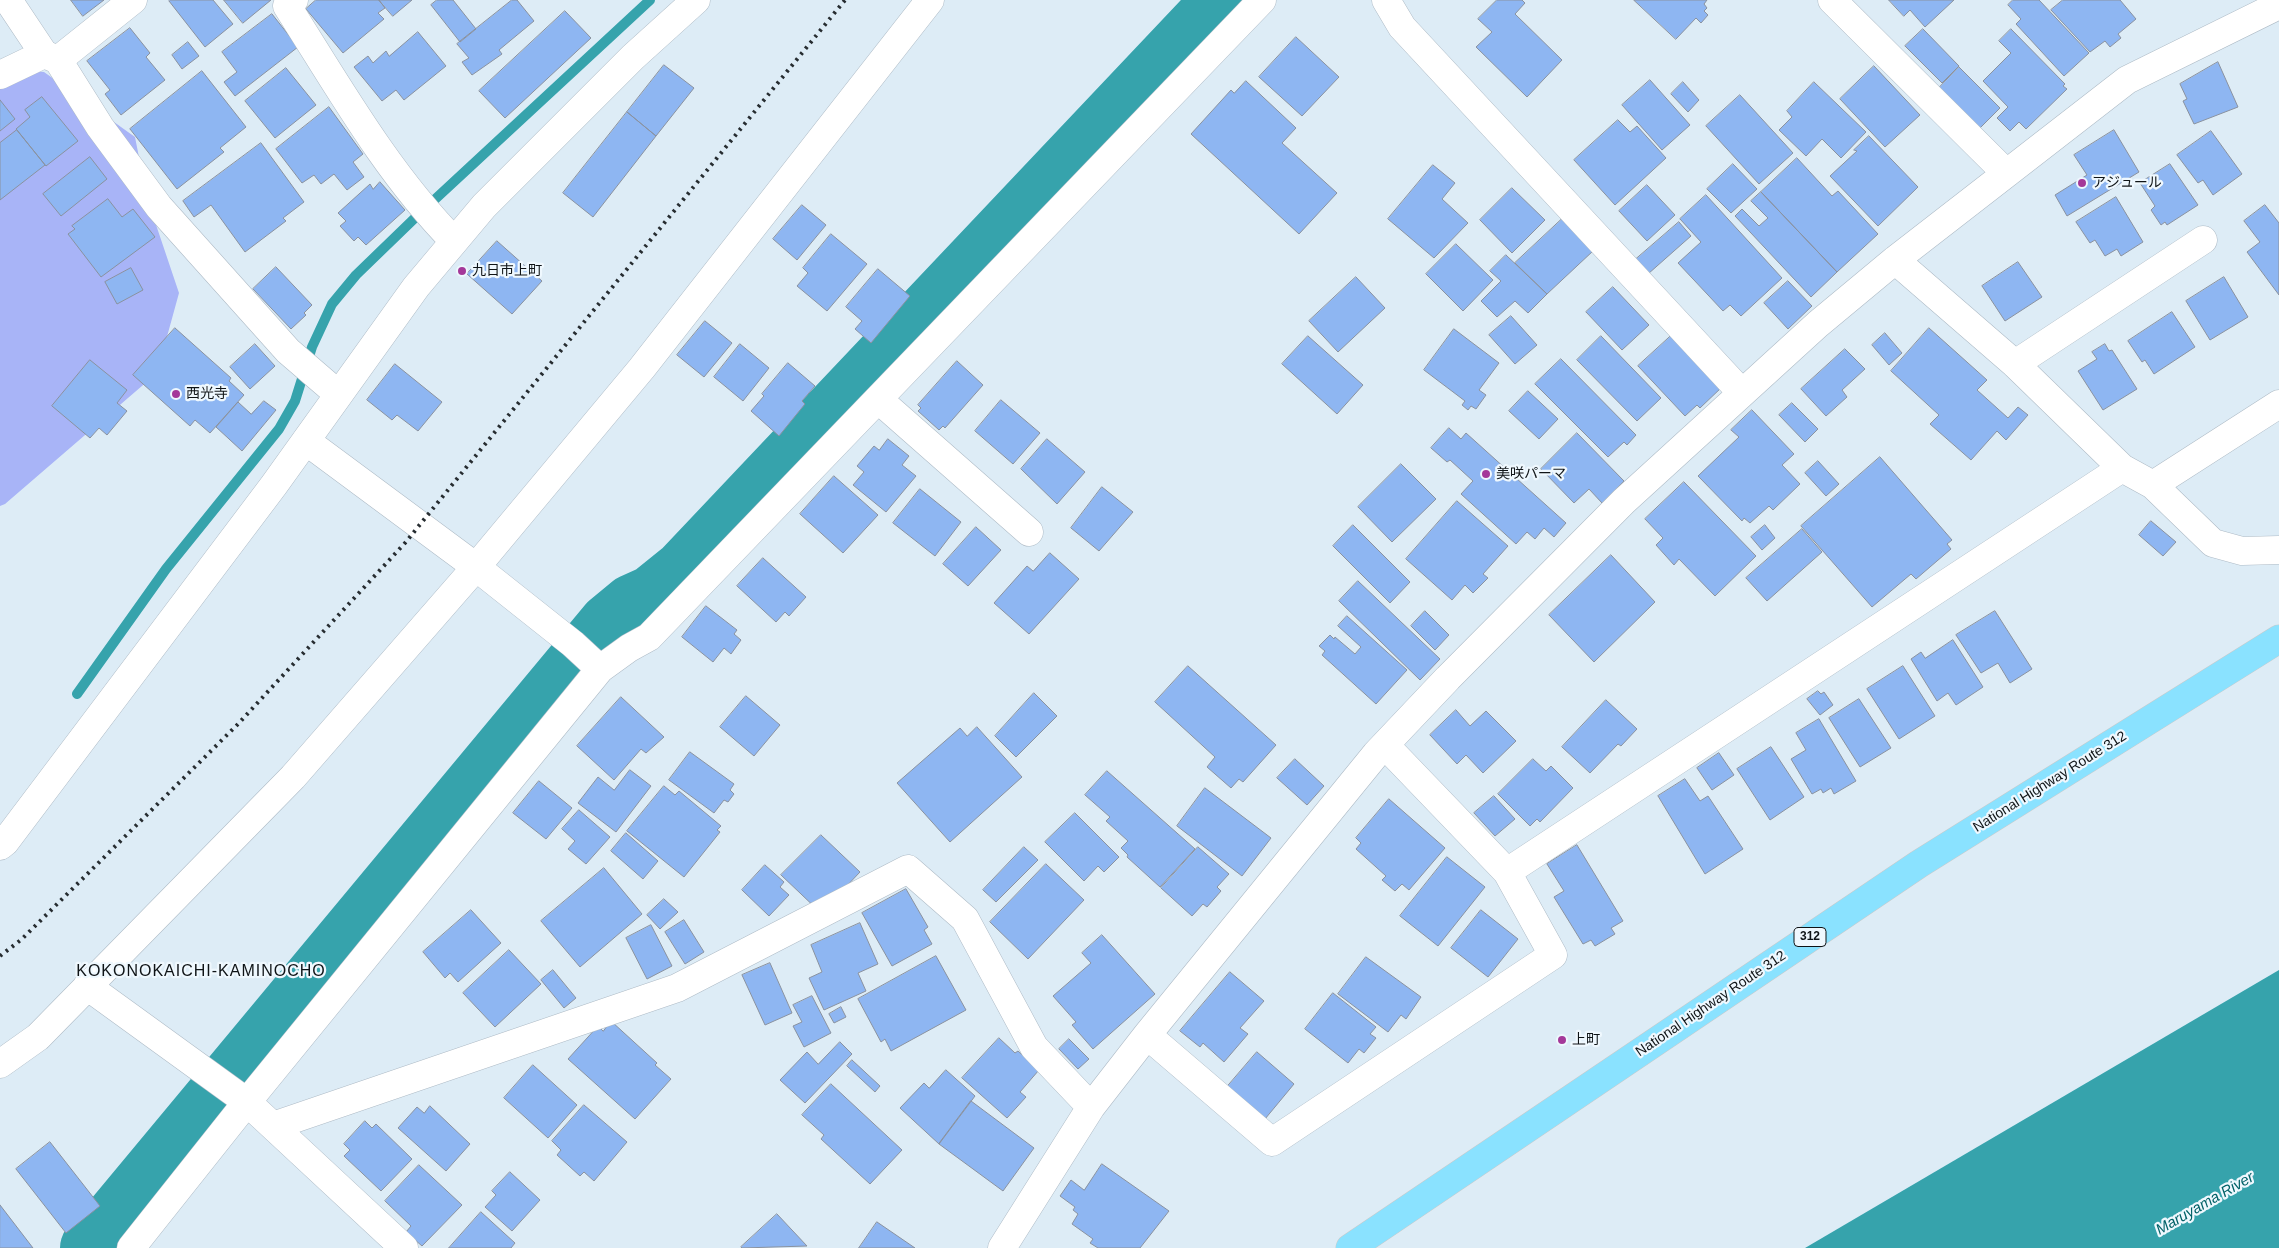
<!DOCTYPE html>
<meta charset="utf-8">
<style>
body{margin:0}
canvas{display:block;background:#ddecf6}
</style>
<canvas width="2279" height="1248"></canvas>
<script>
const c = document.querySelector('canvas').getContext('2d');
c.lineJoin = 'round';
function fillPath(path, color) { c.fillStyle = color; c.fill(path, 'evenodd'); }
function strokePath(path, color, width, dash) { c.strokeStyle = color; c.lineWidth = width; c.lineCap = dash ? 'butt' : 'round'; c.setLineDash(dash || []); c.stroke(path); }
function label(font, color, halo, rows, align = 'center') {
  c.font = font + ' Arial,"Noto Sans JP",sans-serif'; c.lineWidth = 4.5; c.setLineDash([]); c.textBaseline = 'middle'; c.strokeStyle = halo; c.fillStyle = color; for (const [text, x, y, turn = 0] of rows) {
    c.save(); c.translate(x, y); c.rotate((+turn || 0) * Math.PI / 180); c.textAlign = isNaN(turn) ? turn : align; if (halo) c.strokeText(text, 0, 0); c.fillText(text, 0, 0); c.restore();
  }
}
fillPath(new Path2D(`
 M0,68L44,72L135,137L147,198L179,293L157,373L5,504L0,506Z`), '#a8b4f7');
fillPath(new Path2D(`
 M2279,970V1248H1805Z`), '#36a3ac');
strokePath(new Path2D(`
 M77,694L166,569L279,429L295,401L312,347L332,304L356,275L418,215L650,0`), '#36a3ac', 10);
strokePath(new Path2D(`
 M92,1248L610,625L633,606L653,597L684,572L1225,0`), '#36a3ac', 64);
const building = new Path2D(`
 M71,0H104L83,16Z
 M170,0H213L233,24L205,47L169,1Z
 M224,0H271L243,23Z
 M316,0H379L385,8L378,13L384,19L343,53L306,9Z
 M379,0H412L393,16Z
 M437,0H453L476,29L460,42L431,5Z
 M512,0H517L534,21L499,50L502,54L472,75L462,62L469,58L457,44Z
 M1497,0H1522L1525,3L1515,14L1562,60L1527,97L1476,47L1492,32L1478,19Z
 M1634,0H1707L1704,4L1707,8L1704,11L1708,15L1701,23L1696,18L1676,39Z
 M1889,0H1954L1925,27L1910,10L1904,16Z
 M2013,0H2039L2089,53L2064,76L2016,24L2021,19L2008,5Z
 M2063,0H2120L2136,19L2118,34L2121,38L2110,47L2105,41L2090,52L2051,10Z
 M565,11L591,38L505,118L479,91Z
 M272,14L298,47L235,96L224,82L237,72L222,52Z
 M130,28L150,53L146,57L165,80L121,115L105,94L110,90L87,61Z
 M1923,29L1959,66L1942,83L1905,46Z
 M2011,29L2065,84L2063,86L2067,89L2026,129L2019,122L2010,131L1997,118L2008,107L1983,81L2011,53L1999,41Z
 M418,32L446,66L404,100L396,90L382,101L354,67L368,56L373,63L386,51L389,56Z
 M1296,37L1339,77L1302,116L1259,77Z
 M188,42L199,56L182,69L172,55Z
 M2218,62L2238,107L2194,124L2183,101L2187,99L2180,84Z
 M664,65L694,88L656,136L627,112Z
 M1874,66L1920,115L1885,147L1840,99Z
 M1959,67L2000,108L1978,130L1938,89Z
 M286,68L316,105L275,138L245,101Z
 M202,71L246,127L220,148L224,152L177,189L130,129Z
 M1650,80L1690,125L1662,150L1622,105Z
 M1246,81L1296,128L1282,143L1337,193L1299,234L1191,134L1231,90L1234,93Z
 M1683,82L1699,100L1688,112L1671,94Z
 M1814,82L1866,132L1841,158L1822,139L1806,156L1779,130L1792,117L1787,111Z
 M1740,95L1793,153L1759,184L1706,126Z
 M42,97L78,141L46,166L16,129L30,117L25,110Z
 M0,100L15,119L0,131Z
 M329,107L363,154L353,162L364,177L347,190L334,174L321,184L314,175L302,183L276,149Z
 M627,112L656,136L593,217L563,193Z
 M1618,120L1630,132L1637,126L1666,158L1615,205L1574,160Z
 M17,130L45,165L0,200V143Z
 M2114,130L2139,172L2067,216L2055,195L2087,175L2074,155Z
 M2211,131L2242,174L2213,195L2203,180L2198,183L2177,155Z
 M1869,136L1918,187L1878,226L1830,176L1857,151L1854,150Z
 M261,143L304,202L283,218L286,221L245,252L211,205L194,217L183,201Z
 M90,157L107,179L61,216L43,194Z
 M1797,158L1832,196L1838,191L1878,234L1837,272L1761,192Z
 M1733,164L1757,189L1731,213L1707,189Z
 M2170,164L2198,205L2167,225L2165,222L2161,225L2151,210L2155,206L2140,183Z
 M1433,165L1455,183L1442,199L1468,223L1434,258L1388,219Z
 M380,182L405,210L366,245L358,237L354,241L340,226L346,221L338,213L370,184L373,189Z
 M1647,185L1675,215L1647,241L1619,211Z
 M1512,188L1545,220L1512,253L1480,220Z
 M1761,192L1837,272L1811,297L1735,216L1742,209L1759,226L1768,218L1751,201Z
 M1706,195L1782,278L1741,316L1730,305L1723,311L1678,263L1701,242L1680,219Z
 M2116,197L2143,242L2121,256L2117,249L2105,256L2095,240L2090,243L2076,222Z
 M108,199L122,217L133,209L155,237L101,277L68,234L75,229L72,226Z
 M802,205L826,225L797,260L773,239Z
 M2265,205L2279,223V295L2247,252L2260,242L2244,221Z
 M1562,219L1593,251L1547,294L1515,263Z
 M1679,222L1691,236L1648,274L1635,260Z
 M831,234L867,264L827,311L797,286L808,273L803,268Z
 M497,241L542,281L512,314L467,274Z
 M1456,244L1493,280L1463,311L1426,274Z
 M1506,255L1547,294L1528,313L1515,301L1497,317L1481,301L1501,281L1490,271Z
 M2018,262L2042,297L2005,321L1982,286Z
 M276,267L312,305L304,313L306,315L291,329L253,289Z
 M131,268L143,290L117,304L105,282Z
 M878,269L910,296L871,343L855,329L862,321L846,307Z
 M1356,277L1385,308L1338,352L1309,321Z
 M2224,277L2248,317L2210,340L2186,301Z
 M1788,281L1812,306L1788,329L1764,303Z
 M1613,287L1649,325L1622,350L1586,312Z
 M2172,312L2195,347L2154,374L2145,360L2142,362L2128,341Z
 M1511,316L1537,345L1515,364L1489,335Z
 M705,321L732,343L704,377L677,355Z
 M175,328L231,378L229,381L244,395L210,433L195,420L190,426L133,375Z
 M1929,328L1987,380L1977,390L2008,418L2018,407L2028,415L2006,440L1997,431L1971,460L1930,424L1939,415L1891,371Z
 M1454,329L1499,363L1479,390L1486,395L1476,409L1471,406L1468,410L1462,405L1465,401L1424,370Z
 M1885,333L1902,353L1889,365L1872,345Z
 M1673,334L1722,387L1700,408L1697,405L1685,416L1638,366Z
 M1308,336L1363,385L1337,414L1282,364Z
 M1601,336L1661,398L1637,421L1577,360Z
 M255,344L275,366L250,389L230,367Z
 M740,344L769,368L743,401L714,377Z
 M2105,344L2109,351L2112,350L2137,389L2103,410L2078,371L2097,359L2092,352Z
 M1845,349L1865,369L1842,390L1847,397L1826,416L1801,389Z
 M1561,359L1636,435L1627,445L1624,442L1608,457L1535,384Z
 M90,360L127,390L117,403L127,411L107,435L99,428L90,438L52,406Z
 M957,361L983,385L945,428L943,426L939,430L918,411L921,408L918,405Z
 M788,363L815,386L802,401L805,404L779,436L751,411L764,396L762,394Z
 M395,364L442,402L418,431L397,415L392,420L367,400Z
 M1528,391L1558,419L1539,439L1509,411Z
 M1001,400L1040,433L1013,464L975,431Z
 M264,401L276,410L242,451L216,427L238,402L251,414Z
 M1792,403L1818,429L1805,442L1779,415Z
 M1752,410L1794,454L1782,465L1800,484L1773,510L1769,506L1750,523L1744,518L1742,521L1698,476L1739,437L1731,430Z
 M1449,428L1461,439L1466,433L1566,523L1554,537L1544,528L1535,539L1527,532L1516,544L1461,494L1473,481L1450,460L1447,462L1431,448Z
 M1577,433L1624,481L1602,503L1589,489L1574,503L1541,469Z
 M888,439L909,456L902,465L916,476L886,512L853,485L864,472L857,466L874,446L879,450Z
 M1047,439L1085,472L1057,504L1021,469Z
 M1880,457L1952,540L1947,544L1951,549L1916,579L1911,574L1872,607L1801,526Z
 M1818,461L1839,484L1826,496L1805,473Z
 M1401,464L1436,499L1392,542L1358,507Z
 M834,476L878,515L843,553L800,514Z
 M1684,482L1756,556L1715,596L1679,559L1674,565L1656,545L1663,538L1645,519Z
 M1102,487L1133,512L1099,551L1071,528Z
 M920,489L961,522L935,556L893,523Z
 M1457,501L1508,546L1483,574L1488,578L1473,593L1465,585L1452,600L1406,559Z
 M2151,521L2176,542L2163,556L2139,535Z
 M1353,525L1410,582L1390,603L1333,546Z
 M1765,525L1775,538L1762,550L1751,537Z
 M976,527L1001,550L968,586L943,564Z
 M1802,529L1822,552L1767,601L1746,578Z
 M1050,553L1079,579L1029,634L994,603L1027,566L1033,571Z
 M1611,555L1655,602L1594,662L1549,615Z
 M763,558L806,597L789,616L785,612L776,622L737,586Z
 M1358,581L1440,659L1420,680L1339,601Z
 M706,606L737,630L734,634L741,640L731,654L724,648L713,662L682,637Z
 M1425,611L1449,635L1435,650L1411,626Z
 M1995,611L2032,669L2010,683L1998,663L1981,673L1956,635Z
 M1347,616L1407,670L1376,704L1322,655L1325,651L1319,646L1330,635L1334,639L1335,637L1355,654L1361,647L1338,626Z
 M1953,640L1983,687L1956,705L1948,693L1937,701L1911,659L1921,652L1925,658Z
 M1188,666L1276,745L1243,782L1239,779L1231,788L1207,767L1215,757L1155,702Z
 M1903,666L1935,716L1899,739L1867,689Z
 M1818,691L1821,694L1824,692L1833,705L1820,715L1807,699Z
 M1034,693L1057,716L1016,757L995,736Z
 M746,696L780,725L754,756L720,727Z
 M621,697L664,737L646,753L641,749L614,780L577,746Z
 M1859,699L1891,748L1860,767L1829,718Z
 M1606,700L1637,729L1621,746L1618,744L1590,773L1562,747Z
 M1456,710L1470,726L1486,711L1516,741L1483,773L1466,755L1457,764L1430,735Z
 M1819,719L1856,781L1834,794L1831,788L1823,793L1821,789L1812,794L1791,759L1806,750L1796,733Z
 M977,727L1022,777L950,842L897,783L960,728L967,736Z
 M1771,747L1804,797L1770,820L1737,769Z
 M690,752L734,784L730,790L734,794L728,802L724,800L714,813L669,780Z
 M1719,753L1734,775L1712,790L1697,768Z
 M1295,759L1324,786L1307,805L1277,778Z
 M1533,759L1546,771L1551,766L1573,788L1540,822L1537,819L1530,826L1498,794Z
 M630,770L651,786L616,832L578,803L598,777L614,790Z
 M1107,771L1195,849L1160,887L1127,857L1128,855L1121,848L1128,841L1106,821L1110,817L1085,795Z
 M1685,779L1700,801L1708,796L1743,849L1705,874L1658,796Z
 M539,781L572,808L546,839L513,813Z
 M664,786L675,795L679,791L721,826L717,830L720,832L684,877L627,831Z
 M1205,788L1271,838L1242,876L1177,826Z
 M1494,796L1515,819L1495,836L1474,813Z
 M1389,799L1445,848L1409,890L1402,884L1395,891L1382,880L1386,876L1356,849L1361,843L1356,838Z
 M579,810L610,837L586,864L568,849L575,841L562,829Z
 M1075,813L1119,857L1104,872L1098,866L1084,881L1045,842Z
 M626,833L658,861L643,879L611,851Z
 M821,835L860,872L821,913L781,875Z
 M1577,845L1623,921L1611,928L1615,934L1595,946L1591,940L1583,944L1554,897L1564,891L1547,864Z
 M1024,847L1038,860L996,902L983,890Z
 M1198,847L1229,874L1217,887L1221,891L1207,907L1203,904L1192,916L1161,888Z
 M1447,857L1485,887L1438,946L1400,916Z
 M1046,864L1084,900L1028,959L990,922Z
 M765,865L784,882L780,887L789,895L769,916L742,890Z
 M604,868L642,914L580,967L541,921Z
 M906,889L928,927L924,930L932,944L892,966L862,913Z
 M664,899L678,912L660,929L647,915Z
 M471,910L501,943L458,982L450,973L445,978L423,952Z
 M1481,910L1518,939L1488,977L1451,948Z
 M684,920L704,952L685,964L665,932Z
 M860,923L878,964L858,973L866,991L824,1010L809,978L822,972L811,945Z
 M651,925L672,966L647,979L626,938Z
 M1102,935L1155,994L1093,1049L1072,1025L1076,1022L1053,996L1091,963L1082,953Z
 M509,950L541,984L495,1027L463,993Z
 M936,956L966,1010L891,1051L885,1039L881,1042L858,999Z
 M1366,957L1421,997L1406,1019L1401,1015L1388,1032L1338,994Z
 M770,963L792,1013L765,1025L742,975Z
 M553,970L576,998L564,1008L541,980Z
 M1230,972L1264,1001L1240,1028L1248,1034L1224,1062L1203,1043L1200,1047L1180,1031Z
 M1333,993L1376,1027L1370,1034L1376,1038L1364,1053L1359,1049L1348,1063L1305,1029Z
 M812,996L831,1033L804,1047L793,1026L802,1022L793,1005Z
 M841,1007L846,1017L834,1023L829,1014Z
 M611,1021L657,1063L655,1065L671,1079L635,1119L568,1059L598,1026L603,1031Z
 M999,1038L1015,1053L1018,1051L1039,1070L1020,1092L1026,1097L1007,1118L962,1078Z
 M1069,1039L1089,1059L1078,1069L1059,1049Z
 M840,1042L852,1054L805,1103L780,1080L807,1052L818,1064Z
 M1257,1052L1294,1084L1265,1119L1227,1087Z
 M852,1060L880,1086L875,1092L847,1066Z
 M533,1065L577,1105L548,1138L504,1098Z
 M946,1070L975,1096L939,1144L900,1108L924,1083L929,1088Z
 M831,1084L902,1150L870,1184L821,1139L824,1135L802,1115Z
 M971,1101L1034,1148L1003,1191L939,1144Z
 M584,1105L627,1142L594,1181L584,1172L580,1176L557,1155L561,1150L552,1141Z
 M430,1106L470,1144L446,1171L398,1128L417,1107L424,1113Z
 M365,1121L372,1128L376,1124L412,1159L381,1191L344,1156L350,1150L344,1144Z
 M50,1142L100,1206L66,1233L16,1169Z
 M1102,1164L1169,1211L1140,1248H1098L1090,1243L1093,1239L1072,1224L1078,1214L1073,1210L1075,1207L1060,1196L1071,1180L1084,1190Z
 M419,1165L462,1205L422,1246L406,1232L411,1226L385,1201Z
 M510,1172L540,1200L512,1231L485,1207L496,1195L492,1191Z
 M0,1205L33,1248H0Z
 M481,1212L515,1243L511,1248H449Z
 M777,1214L807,1246L742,1248L741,1247Z
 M877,1222L915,1248H859Z`);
fillPath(building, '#8eb6f2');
strokePath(building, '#8a929f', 1);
const street = new Path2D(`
 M8,0L44,54L58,60L133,0
 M294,0L287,6C338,86 387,173 454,241
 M1386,0L1402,27L1742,393
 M1832,0L2005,172
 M58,60L100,127L159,207L288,351L338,394
 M0,75L44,54
 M1895,260L2015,364L2122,468L2153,485L2213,543L2242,551L2279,550
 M2015,364L2203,240
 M879,400L1029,532
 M306,441L476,567L573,644L600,669
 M2153,485L2279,404
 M1507,872L2122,468
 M87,986L247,1102L404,1248
 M1147,1035L1272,1142L1553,955L1507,872L1385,745
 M0,1064L38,1037L293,777L476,567L642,368L930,0
 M273,1126L677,988L908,869L965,919L1034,1047L1091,1107
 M131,1248L247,1102L600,669L629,648L649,637L1262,0
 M1002,1248L1091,1107L1147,1035L1376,754L1448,678L1624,501L1818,324L1895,260L2127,80L2279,5`);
const secondary = new Path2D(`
 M0,846L5,842L274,485L416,287L484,206L633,57L696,0`);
const highway = new Path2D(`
 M1350,1248L1919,864L2279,639`);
strokePath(street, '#aebbc6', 29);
strokePath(secondary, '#aebbc6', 29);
strokePath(highway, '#cacbcc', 29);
strokePath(street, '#fff', 28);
strokePath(secondary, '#fff', 28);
strokePath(highway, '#8ae2ff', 28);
strokePath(new Path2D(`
 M0,956L22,939L238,724L405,543L845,0`), '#262c30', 4, [2.5, 5]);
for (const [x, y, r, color] of [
 [2082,183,5,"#a43899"],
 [462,271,5,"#a43899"],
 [176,394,5,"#a43899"],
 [1486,474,5,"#a43899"],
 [1562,1040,5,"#a43899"]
]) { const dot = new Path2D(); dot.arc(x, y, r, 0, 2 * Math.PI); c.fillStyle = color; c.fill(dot); strokePath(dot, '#eff8fe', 2); }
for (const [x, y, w] of [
 [1810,937,32]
]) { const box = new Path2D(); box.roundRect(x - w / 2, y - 9.5, w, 19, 4); c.fillStyle = '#eff8fe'; c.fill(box); strokePath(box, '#0f1417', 1); }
label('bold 12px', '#0f1417', null, [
 ["312",1810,937]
]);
label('14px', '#0f1417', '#eff8fe', [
 ["アジュール",2092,183],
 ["九日市上町",472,271],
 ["西光寺",186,394],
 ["美咲パーマ",1496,474],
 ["上町",1572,1040]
], 'left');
label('14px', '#0f1417', '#eff8fe', [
 ["National Highway Route 312",2050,782,-32],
 ["National Highway Route 312",1711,1004,-34]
]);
label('italic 15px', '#006167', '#eff8fe', [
 ["Maruyama River",2205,1204,-30]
]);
c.letterSpacing = '1px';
label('16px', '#0f1417', '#eff8fe', [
 ["KOKONOKAICHI-KAMINOCHO",201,972]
]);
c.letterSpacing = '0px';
</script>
